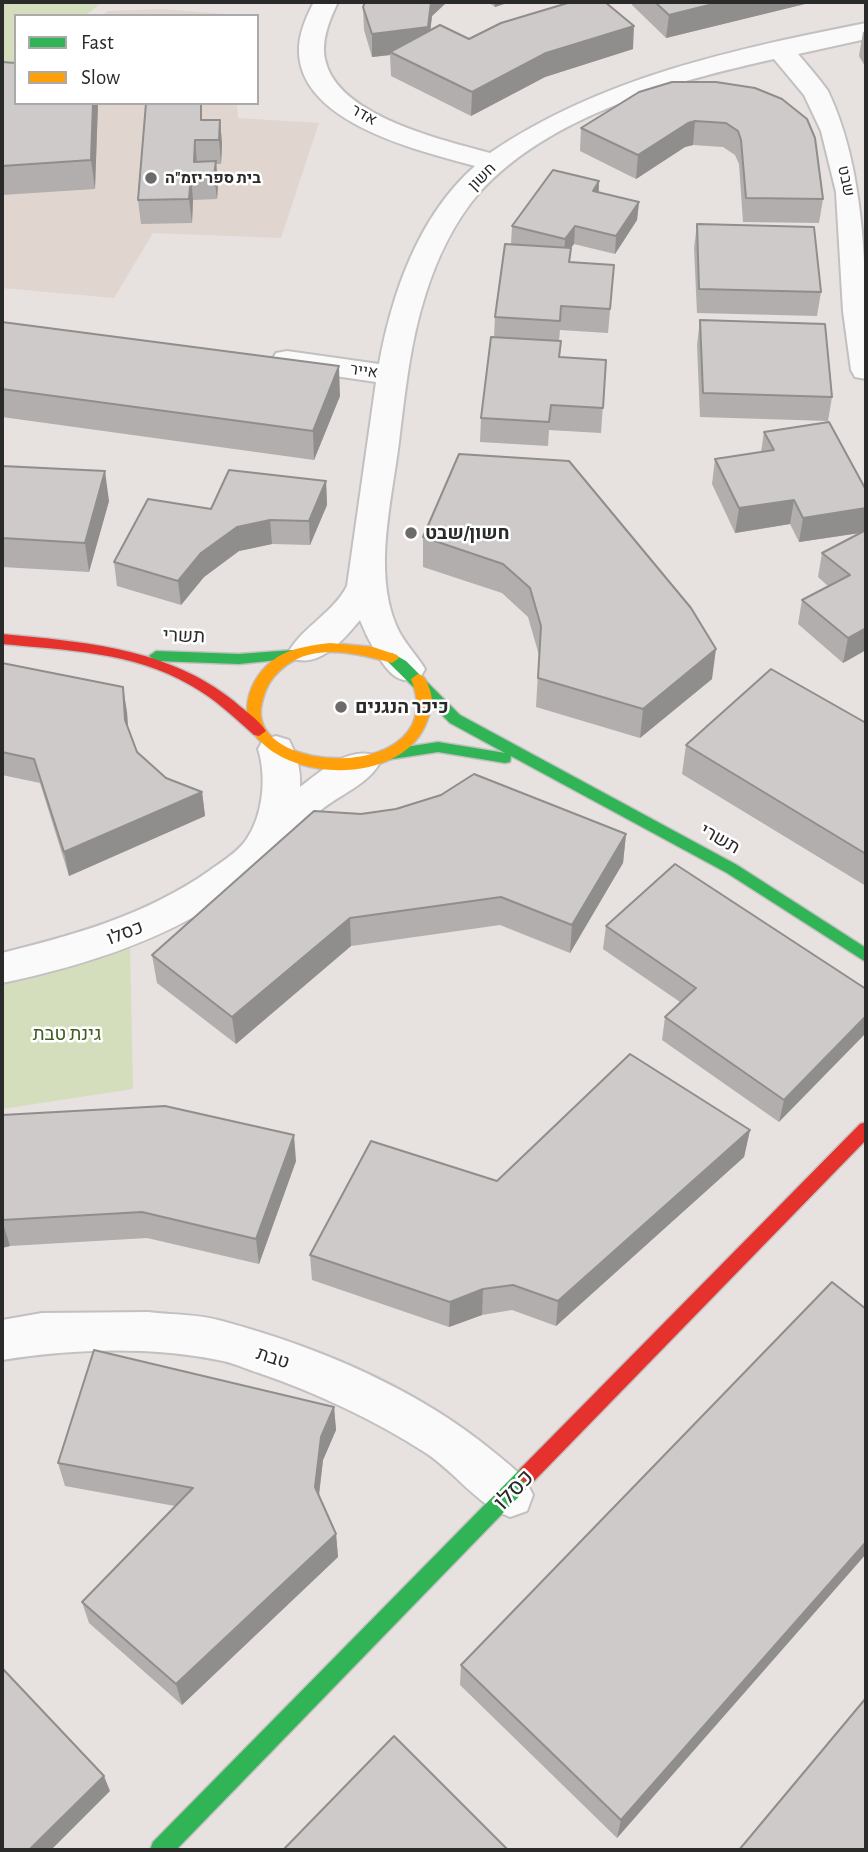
<!DOCTYPE html>
<meta charset="utf-8">
<style>
body{margin:0}
#map{position:relative;width:868px;height:1852px;overflow:hidden;background:#e7e1e0;font-family:"Alegreya Sans",sans-serif}
canvas{display:block}
.frame{position:absolute;inset:0;border:4px solid #2a2a2a;pointer-events:none}
.legend{position:absolute;left:14px;top:14px;width:245px;height:91px;box-sizing:border-box;background:#fff;border:2px solid #aaa;margin:0;padding:9px 12px;list-style:none;font-size:21px;color:#2a2a2a}
.legend li{display:flex;align-items:center;gap:14px;height:35px}
.legend b{width:35px;border:2px solid #aaa}
</style>
<div id="map">
<canvas width="868" height="1852"></canvas>
<div class="frame"></div>
<ul class="legend">
<li><b style="height:9px;background:#30b455"></b>Fast</li>
<li><b style="height:9px;background:#ff9f0a"></b>Slow</li>
</ul>
</div>
<script>
const c = document.querySelector('canvas').getContext('2d');
c.lineJoin = 'round';
function fillPath(path, color) { c.fillStyle = color; c.fill(path, 'evenodd'); }
function strokePath(path, color, width, dash) { c.strokeStyle = color; c.lineWidth = width; c.lineCap = dash ? 'butt' : 'round'; c.setLineDash(dash || []); c.stroke(path); }
function label(font, color, halo, rows, align = 'center') {
  c.font = font + ' "Alegreya Sans",Heebo,sans-serif'; c.lineWidth = 5; c.setLineDash([]); c.textBaseline = 'middle'; c.strokeStyle = halo; c.fillStyle = color; for (const [text, x, y, turn = 0] of rows) {
    c.save(); c.translate(x, y); c.rotate((+turn || 0) * Math.PI / 180); c.textAlign = isNaN(turn) ? turn : align; if (halo) c.strokeText(text, 0, 0); c.fillText(text, 0, 0); c.restore();
  }
}
fillPath(new Path2D(`
 M162,9L237,15V16H101L108,11Z
 M2,84L16,103H237L238,118L319,123L281,238L153,233L114,298L2,288Z`), '#e1d5cf');
fillPath(new Path2D(`
 M2,2H103L84,16H16V61L2,69Z
 M130,946L133,1089L2,1109V979Z`), '#d5debc');
const street = new Path2D(`
 M314,2H338C330,19 321,39 325,59C336,116 443,140 490,153C602,77 735,49 866,23V39L798,54C808,66 819,78 828,91C868,175 866,285 866,379L855,377L851,370L843,311L836,192L821,131L804,95L774,59C675,81 549,115 479,193C454,222 436,260 425,296C410,343 405,393 399,442C392,500 373,570 396,625C403,642 416,654 425,669L420,678C412,680 406,682 398,678C383,671 366,635 360,620C343,640 321,667 294,659L289,651C304,626 333,613 347,586L376,382L287,369L276,367L272,360L276,353L287,351L379,364C392,293 419,215 475,166C421,151 302,124 299,53C298,35 306,17 314,2Z
 M276,736L289,740C297,755 301,770 300,787C321,771 347,747 374,755L379,764C368,784 339,795 321,810C296,833 275,861 248,882C177,936 89,965 2,983V953C75,935 146,915 209,871C221,862 237,853 246,840C263,816 267,777 258,749L263,740Z
 M148,1312C172,1315 199,1314 222,1321C318,1347 418,1389 495,1453C511,1466 525,1476 533,1495L527,1511L510,1517C476,1504 456,1473 426,1453C375,1420 317,1393 259,1373C246,1369 232,1362 218,1360C148,1346 72,1349 2,1360V1320L42,1313Z`);
const fast = new Path2D(`
 M293,650L298,652L300,655L298,658L239,664L156,661L149,656L156,651L239,654Z
 M392,653L406,661L460,715L737,865L866,948V962L727,873L511,756L510,762L505,763L438,752L386,760L381,759L379,755L381,751L386,750L438,742L505,753L450,723L387,661L385,658L387,655Z
 M528,1465L535,1468L538,1474L535,1480L176,1850H150L153,1842L521,1468Z`);
const slow = new Path2D(`
 M330,643L373,647L397,655L399,658L392,663C360,654 319,643 288,664C273,675 266,685 262,703C243,777 453,784 411,679L418,674C426,676 427,683 430,690C434,702 431,710 427,721C405,782 302,783 261,742C233,715 251,670 283,654C298,647 314,645 330,643Z`);
const jam = new Path2D(`
 M2,634C84,642 169,648 235,702C245,711 259,720 266,731L259,736L254,735C234,717 214,698 190,685C134,652 65,650 2,644Z
 M866,1122V1140L535,1480L528,1483L521,1480L518,1474L521,1468L860,1124Z`);
strokePath(street, '#c2c0c1', 4);
strokePath(fast, '#c2c0c1', 3);
strokePath(slow, '#c2c0c1', 3);
strokePath(jam, '#c2c0c1', 3);
fillPath(street, '#fbfafa');
fillPath(fast, '#30b455');
fillPath(slow, '#ff9f0a');
fillPath(jam, '#e5322d');
fillPath(new Path2D(`
 M365,2H447L432,16L430,30L469,39L633,49L545,77L471,116L391,76L390,55L372,57L364,30L363,7Z
 M488,2H510L495,7Z
 M632,2H813L666,38L632,5Z
 M866,31V68L859,56L863,32Z
 M2,62L98,103L95,189L2,195Z
 M716,82L823,199L819,223L743,222L739,164L735,155L723,147L693,145L685,147L636,179L580,151L581,128Z
 M201,103L202,120H220L222,144L221,164H216L218,185L217,199L193,200L192,223L141,224L138,200Z
 M599,181V193L639,202L637,220L615,254L574,244L571,248L570,262L614,265L608,333L560,330L559,341H561L560,357L606,360L601,433L549,430L548,446L480,442L481,418L494,338L495,317L516,245L511,244L512,226Z
 M697,224L821,292L817,316L697,313L694,248Z
 M700,320L832,397L828,421L700,417L697,345Z
 M2,322L340,396L314,460L2,417Z
 M764,432L866,490V650L843,663L798,624L802,600L828,586L818,577L822,553L861,533L799,542L790,524L735,533L712,484L715,459L761,452Z
 M569,461L712,679L640,738L536,707L539,655L528,617L502,593L423,567V537Z
 M2,466L109,501L89,572L2,567Z
 M326,481L327,505L310,545L272,544L239,551L204,577L181,605L117,586L114,562L211,509Z
 M2,663L127,712L128,726L137,752L166,778L202,792L205,816L69,876L40,783L2,775Z
 M866,723V886L682,774L686,745Z
 M626,834L623,863L570,953L500,925L351,946L236,1044L157,983L152,955Z
 M606,926L866,989L779,1122L662,1040L665,1017L680,1002L603,949Z
 M2,1115L296,1161L259,1264L147,1238L10,1246L2,1248Z
 M750,1130L744,1157L556,1326L512,1310L482,1315L449,1327L312,1280L310,1255L497,1181Z
 M866,1309V1554L617,1838L460,1685L461,1665Z
 M334,1407L336,1430L323,1460L319,1496L336,1534L338,1557L182,1705L89,1623L82,1602L175,1506L65,1486L58,1463Z`), '#b1aead');
fillPath(new Path2D(`
 M431,2H447L432,16L428,51L390,52V55L372,57V34Z
 M495,2H510L495,7Z
 M721,2H813L666,38L669,15Z
 M634,26L633,49L545,77L471,116L472,92L546,53Z
 M93,103H98L95,189L91,160Z
 M220,120L222,144L221,164L219,140Z
 M695,121L693,145L685,147L636,179L638,155L688,123Z
 M195,140L197,164L194,162Z
 M216,161L218,185L217,199L214,175Z
 M191,176L193,200L192,223L189,199Z
 M599,181L598,199L593,191Z
 M639,202L637,220L615,254L616,236Z
 M575,226L574,244L564,257L565,239Z
 M339,366L340,396L314,460L313,431Z
 M105,471L109,501L89,572L85,543Z
 M326,481L327,505L310,545L309,521Z
 M794,500L790,524L735,533L739,508Z
 M866,508V532L799,542L803,518Z
 M270,520L272,544L239,551L204,577L181,605L178,581L201,553L237,527Z
 M866,628V650L843,663L848,638Z
 M716,649L712,679L640,738L643,709Z
 M123,687L127,712L129,744L125,720Z
 M202,792L205,816L69,876L64,852Z
 M626,834L623,863L570,953L572,925Z
 M350,918L351,946L236,1044L232,1017Z
 M866,1016V1033L779,1122L784,1100Z
 M750,1130L744,1157L556,1326L558,1301Z
 M294,1135L296,1161L259,1264L256,1239Z
 M2,1220L10,1246L2,1248Z
 M483,1289L482,1315L449,1327L450,1302Z
 M334,1407L336,1430L323,1460L317,1510L315,1487L321,1437Z
 M336,1534L338,1557L182,1705L176,1684Z
 M866,1542V1554L617,1838L621,1820Z
 M104,1776L110,1791L51,1850H29Z`), '#908d8d');
const building = new Path2D(`
 M365,2H431L428,27L372,34L363,7Z
 M571,2H605L634,26L546,53L472,92L390,52L440,25L469,39L501,23Z
 M655,2H721L669,15Z
 M2,62L16,63V103H93L91,160L2,166Z
 M672,82H716L755,88L782,99L807,119L815,138L823,199L746,198L741,140L738,131L726,123L695,121L688,123L638,155L581,128L639,92Z
 M146,103H201V120H220L219,140H195L194,162L216,161L214,175L191,176L189,199L138,200Z
 M553,170L599,181L593,191L639,202L616,236L575,226L565,239L512,226Z
 M697,224L814,227L821,292L699,289Z
 M505,244L571,248L569,262L614,265L610,309L561,306L560,321L495,317Z
 M700,320L825,324L832,397L703,393Z
 M2,322L339,366L313,431L2,389Z
 M491,337L561,341L559,357L606,360L603,408L551,405L549,422L481,418Z
 M829,422L866,490V508L803,518L794,500L739,508L715,459L774,450L764,432Z
 M459,454L569,461L691,608L716,649L643,709L538,678L541,626L530,588L503,564L423,537Z
 M2,466L105,471L85,543L2,538Z
 M229,470L326,481L309,521L270,520L237,527L201,553L178,581L114,562L148,499L211,509Z
 M866,530V628L848,638L802,600L850,575L822,553Z
 M2,663L123,687L125,720L137,752L166,778L202,792L64,852L34,759L2,752Z
 M771,669L866,723V854L686,745Z
 M474,774L626,834L572,925L501,897L350,918L232,1017L152,955L314,811L361,814L396,809L441,795Z
 M675,864L866,989V1016L784,1100L665,1017L696,988L606,926Z
 M630,1054L750,1130L558,1301L513,1285L483,1289L450,1302L310,1255L371,1141L497,1181Z
 M165,1106L294,1135L256,1239L142,1212L2,1220V1115Z
 M832,1282L866,1309V1542L621,1820L461,1665Z
 M94,1350L334,1407L321,1437L315,1487L336,1534L176,1684L82,1602L193,1488L58,1463Z
 M2,1668L104,1776L29,1850H2Z
 M866,1698V1850H739Z
 M394,1736L508,1850H283Z`);
fillPath(building, '#cecac9');
strokePath(building, '#908d8d', 2);
for (const [x, y, r, color] of [
 [151,178,7,"#6c6a6a"],
 [411,533,7,"#6c6a6a"],
 [341,707,7,"#6c6a6a"]
]) { const dot = new Path2D(); dot.arc(x, y, r, 0, 2 * Math.PI); c.fillStyle = color; c.fill(dot); strokePath(dot, '#fff', 2.5); }
label('16px', '#2a2a2a', '#fff', [
 ["אדר",364,115,29],
 ["חשון",482,177,-45],
 ["שבט",846,181,78],
 ["אייר",364,371,8]
]);
label('bold 16px', '#2a2a2a', '#fff', [
 ["בית ספר יזמ\"ה",165,178]
], 'left');
label('bold 19px', '#2a2a2a', '#fff', [
 ["חשון/שבט",425,533],
 ["כיכר הנגנים",355,707]
], 'left');
label('19px', '#2a2a2a', '#fff', [
 ["תשרי",184,636,2],
 ["תשרי",720,839,29],
 ["כסלו",125,933,-21],
 ["טבת",273,1358,18]
]);
label('19px', '#415e22', '#fff', [
 ["גינת טבת",67,1034]
]);
label('23px', '#2a2a2a', '#fff', [
 ["כסלו",514,1490,-46]
]);
</script>
